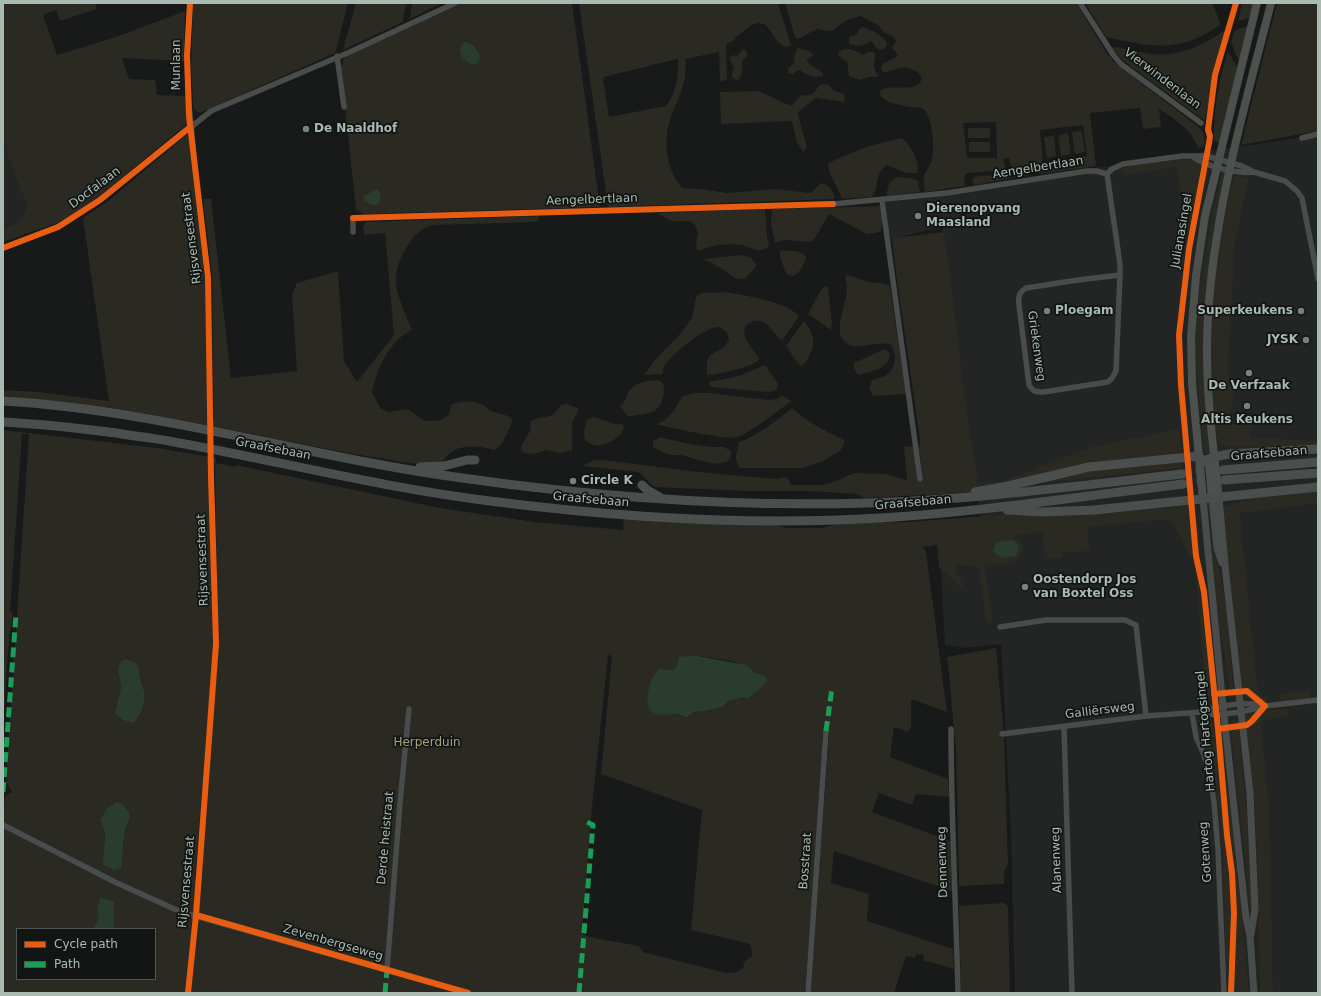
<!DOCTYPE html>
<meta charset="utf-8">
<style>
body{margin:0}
#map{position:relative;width:1321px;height:996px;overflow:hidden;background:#181919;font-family:"DejaVu Sans",sans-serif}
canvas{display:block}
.frame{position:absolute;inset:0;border:4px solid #a8bab1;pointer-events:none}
.legend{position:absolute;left:16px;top:928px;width:140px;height:52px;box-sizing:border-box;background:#121514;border:1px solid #4e5753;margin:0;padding:5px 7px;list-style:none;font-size:12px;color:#a8bab1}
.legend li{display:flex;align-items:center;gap:8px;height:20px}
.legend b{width:20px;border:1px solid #4e5753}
</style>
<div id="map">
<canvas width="1321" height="996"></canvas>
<div class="frame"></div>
<ul class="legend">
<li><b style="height:5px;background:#e95d12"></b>Cycle path</li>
<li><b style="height:5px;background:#1a9f57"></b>Path</li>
</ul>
</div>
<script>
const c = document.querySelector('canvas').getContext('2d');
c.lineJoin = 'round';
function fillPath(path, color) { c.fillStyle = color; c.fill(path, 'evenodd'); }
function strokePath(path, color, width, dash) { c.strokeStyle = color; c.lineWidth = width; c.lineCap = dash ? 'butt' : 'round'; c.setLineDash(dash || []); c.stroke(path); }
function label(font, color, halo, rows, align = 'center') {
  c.font = font + ' "DejaVu Sans",sans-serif'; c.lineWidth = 3.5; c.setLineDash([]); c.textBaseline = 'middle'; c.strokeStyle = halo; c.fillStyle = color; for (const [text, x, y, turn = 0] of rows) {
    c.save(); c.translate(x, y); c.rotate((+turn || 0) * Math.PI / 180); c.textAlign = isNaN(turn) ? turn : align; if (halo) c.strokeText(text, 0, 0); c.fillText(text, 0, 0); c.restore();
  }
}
fillPath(new Path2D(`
 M1318,135V993H1015L1011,833L1001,644L966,648L945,645L939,540H983L942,227L890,239L885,199Z
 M3,143L27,207L19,222L3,228Z`), '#222524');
fillPath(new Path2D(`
 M3,3H95L97,9L60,21L56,10L43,15L57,55L116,37L185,11L184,61L122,58L129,79L155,80L157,95L186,96L188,123L100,196L80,210L57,223L3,242V228L19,222L27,207L3,143Z
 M193,3H348L335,53L200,113L195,110L193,103L191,66Z
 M356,3H406L403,22L343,50Z
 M412,3H442L410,19Z
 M459,3H572L600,207L364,214L356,210L341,68L344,58ZM472,43L478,51L469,64L461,54Z
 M579,3H778L791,45L786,47C784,46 780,44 778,42C770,33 768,18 752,25C745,28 741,35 734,38L735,40L726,44L727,80L720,81L719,52L685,59C688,77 681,93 674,109C662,136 664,165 682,188L699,189L728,193L775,189L809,193L812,192L821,183C830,184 833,191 835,199L608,207ZM677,59L678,60C679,76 676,93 666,106L609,117L603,79L604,77Z
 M785,3H1076L1106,52L1114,62L1201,129C1205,135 1206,141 1203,147L1198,148C1191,129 1176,120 1159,109L1161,127L1143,129L1140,108L1090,113L1096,166L1040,174L1027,169H1013L1010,164L1009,158H1003L1006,170L967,173L964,177L965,186L925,192C924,187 923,181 924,176C926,170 931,165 932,159C935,149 932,113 922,108C911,107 882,105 879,92C891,82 907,92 919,84L922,79L919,73C906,65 899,67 885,73L881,70L882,64L895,58L898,55L892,48L896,41L892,36L885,33L878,25L861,16L847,20L833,30L828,31L817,29L798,39L795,37ZM996,122L997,158H967L963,123ZM1083,125L1087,156L1043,162L1040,130Z
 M1085,3H1212L1220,22V25C1179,54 1151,47 1106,37Z
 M1242,3H1255L1251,17L1238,21Z
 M1277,3H1318V131L1241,145Z
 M1249,26L1240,60L1237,57L1231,42L1235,30Z
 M862,27C869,28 899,43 881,50L875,47L874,44L871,41C864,46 857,48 849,43V37L857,34L858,30Z
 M1227,29L1214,74L1205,121L1129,65L1116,54L1111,47C1124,47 1137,52 1151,54C1178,57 1203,46 1225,30Z
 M798,48L808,51L813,54V56L807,59V61L812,66L822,72L823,76C815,78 806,76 800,70L796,71L793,74L789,73L788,69L794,63L795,53Z
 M742,49L745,50C750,55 746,58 742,61C741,68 744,74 738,80H736L732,77V73L734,68L729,58L733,55L738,56Z
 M844,49H851L864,55L868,52H873C878,58 873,61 874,68L878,76L877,77H869L859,80L849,76L847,62L838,55V52Z
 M1228,51L1238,69L1219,142L1214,141C1213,110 1219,80 1228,51Z
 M823,84L829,85L834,91L844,94L845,102L816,98L799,111L798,114L807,148L803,152L796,140L792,121L721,124L720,92L758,91L789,105L794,104C803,88 806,100 813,93C818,90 816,86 823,84Z
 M968,128H990V138H968Z
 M1082,131L1085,152L1075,154L1072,132Z
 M189,133L204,258L209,419L214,420L212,275L203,199H211L231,378L297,371L292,294L297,283L338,271L344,361L357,382L394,335L385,233L364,235L363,227L366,222L539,216L538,221L533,222L437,225C433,225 428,226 425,228C409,236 394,266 396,283C397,297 407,317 412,330C389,341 377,368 372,392L380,408L388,412L407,409L425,421H438L446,417L449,414L452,404C462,401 474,400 483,405C487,407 489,411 493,412C500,414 505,414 511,418L512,423L504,440L501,445L494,450C480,446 462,444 450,453C446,456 443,462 439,464C432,467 401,462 391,460C323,450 256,434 189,422C127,410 65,402 3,396V390L39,392L109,401L83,218L107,202Z
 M1068,133L1071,154L1061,156L1058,135Z
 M1054,136L1056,156L1047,158L1044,137Z
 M902,138C910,143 921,164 917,173H906L887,165C874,174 880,186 872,197L842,199C839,189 827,172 828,163L866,147Z
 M969,142H990V152H969Z
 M1177,159L1193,160L1204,165V167L1189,234L1176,167L1130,174H1126L1120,170L1130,166Z
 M1222,171L1227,172L1213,230L1206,292L1203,372L1210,455L1204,453L1194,337L1203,266L1211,221Z
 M1024,174L1029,175L974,185L972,180L974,177L978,176Z
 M1234,176L1249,178L1235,242L1228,371L1229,382L1235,386L1233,404L1229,417L1234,424C1240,425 1245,423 1251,424L1250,437L1318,441V446L1226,447L1223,446L1217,441C1213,403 1209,366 1210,329C1212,277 1222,226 1234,176Z
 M898,177L914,179L918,181L920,192L887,196C887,187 889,180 898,177Z
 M885,206V217L880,232L867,234L829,214L815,238L811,242L784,240L775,243L771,223L772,209Z
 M765,209L767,236L769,245L766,249C753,252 753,247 742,245C728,243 710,246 697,251L696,242L698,233C697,231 696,226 694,224C689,218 679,223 672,221C667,219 662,216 658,213Z
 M944,232C958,315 961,401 980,484L999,482L1030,471L1091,447L1179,429L1183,465L1181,468L1048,482L964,493L864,498L857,494L810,491H747L654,487L640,473L637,472L583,466L594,460H603L698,472L777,479L787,477L791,485H823L837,481L854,473L885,474L907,480L904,447L913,446L918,481H923L919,449L920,440L895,265L892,238Z
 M780,251C788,251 801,249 806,257C804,264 801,271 794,276L786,274L780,257Z
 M742,255L751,258L757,265L745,279C734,280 730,274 722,269C716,265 710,262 704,259Z
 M848,275L869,282L886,284L890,286L906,394L873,396L869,389L872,380C878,378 886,377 890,372C896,365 896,353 891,345C878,339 853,354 843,340C834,327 847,303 847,288C847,284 846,280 845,276Z
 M825,286L828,288L832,322L831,330L808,314L821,290Z
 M726,292C746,296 785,301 799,316L783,339L781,340C775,335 771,326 763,322C759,320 755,320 751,322C734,331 754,350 760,359C751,368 720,374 707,375V362L709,356L724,347L729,340L727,332C724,330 721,328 719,327C706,326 672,354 665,365C663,367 663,371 663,374L644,375L655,360L680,334L692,318L696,296L702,293Z
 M804,321C813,332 817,343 809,356C807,360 805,364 801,366L797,362L786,346Z
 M885,349L890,353C890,369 870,372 858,375L854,368V363Z
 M765,365L778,384L777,388L774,391L767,392L720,388L712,387L709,384V382L739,376Z
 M658,380L662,382C665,387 664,392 663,397C659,417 644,412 628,417L620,406C624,403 625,400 627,395C633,382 645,381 658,380Z
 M695,393H710L768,400L777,399L782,395L791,401C781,409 748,434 737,437C730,439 722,437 715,436C694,433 674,428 654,424C669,423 675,407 683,396Z
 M567,404L579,409L572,423V451L559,453L546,450L534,454L524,453L521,450V446L530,431L531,421C546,413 550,422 561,405Z
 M792,408C808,422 825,431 844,440V444L840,451L821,462L803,468H740C733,460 737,451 739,442C758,436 777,420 792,408Z
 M594,417L615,424H622L624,426C623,437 604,448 594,445C590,444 588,442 585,440L584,432L587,420Z
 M3,430L157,448L216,458V463L236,467V465L440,508L535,522L623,530L624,518L766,524L788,528H822L841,523L909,522L1022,513H1112L1190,506L1211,690L1207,703L1194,556L1191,558L1170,519L1087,527L1090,551L1062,553L1063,558L1045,559L1042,532L1014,535V539C1031,543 1020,556 1013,563L985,565L993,623H989L986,621L979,570L973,565H955C955,576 964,578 963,590L939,567L937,545L923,547L926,552L947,712L911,699V727L908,732L894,727L890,757L948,779L949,797L916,794L912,805L879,793L872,812L950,841L952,891L834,851L831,883L869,894L867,921L953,949L954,969L923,960L924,955L916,954L915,958L906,956L894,993H810L829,734L823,731L816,851L805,993H3V807H4L5,796L12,792L6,781L29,434H22L10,612L13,613C5,666 3,720 4,773H3ZM210,462L215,464L218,654L199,878L195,876L213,655ZM608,655L612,656L601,774L702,810L691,930L750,944C755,963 750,953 743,964L744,967L737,972L726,973L643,952L639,946L589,937L582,934L590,827ZM693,655C710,658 728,659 744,665C750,667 753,671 758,673L744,699L739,698L728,701L723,707L705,711L694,712L686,718L677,714H659L661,668L670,670L676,668L678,663L684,656ZM135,663L140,671V681L145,693L144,702L137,719L115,713L121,687L118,669ZM116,802L129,820L125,829L123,850L104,843L105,833L100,820L107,808ZM17,929H155V979H17Z
 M660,437L689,444L711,447H724L731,451C734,473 696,460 686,456C680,454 673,456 668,454C663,453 658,449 653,447V441Z
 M1318,489V503L1240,513L1258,695L1260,697H1266L1267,702H1253L1242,696L1222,508C1252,495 1285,493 1318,489Z
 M1209,500L1210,520L1227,611L1234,701L1231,697L1218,618L1210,530L1205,501Z
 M996,648L1004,736L1008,864L1004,871V884L959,886L956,746C952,716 951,686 947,657Z
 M1309,690L1310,698L1279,702V694Z
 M1289,709V714L1288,716L1263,720L1261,724L1269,803L1273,993H1260L1257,853L1255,809L1245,716C1252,710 1279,710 1289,709Z
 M1209,715C1220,738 1217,763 1220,787C1224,832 1231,877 1231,922C1231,941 1232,959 1226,976L1223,854L1218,806L1212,771L1197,724L1198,719L1201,716Z
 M1234,719H1236L1238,722L1247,812L1252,901L1251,917L1230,724Z
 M1220,721L1224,733L1249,993H1232L1235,950L1233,869L1221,766L1222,732Z
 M1004,903L1008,906L1010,993H961L959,906Z`), '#2a2922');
fillPath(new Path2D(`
 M466,42L474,45L480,55L479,62L474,65C464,64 453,47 466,42Z
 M377,189L381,194L379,204C374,207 368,204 364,201V196Z
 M1013,540C1020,544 1020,550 1016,556L1002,558L993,551C994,540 1005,541 1013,540Z
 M693,655L746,665C750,667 751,670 755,672C761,676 766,673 767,682L749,698H739L728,701L723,707L705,711L694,712L686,718C684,717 681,715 678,714C674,713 669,715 665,715C648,715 645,705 649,689C651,680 653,674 661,668L670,670L676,668L679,657Z
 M124,659C128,660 133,661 136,664C141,670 139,675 141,682C142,686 144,690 145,694C145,704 140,717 133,723L123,720L115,713L121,687L118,669L121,662Z
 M116,802L122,804L129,812V820L125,829L121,868L114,870L103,865L105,833L100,820L107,808Z
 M100,897L114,902V929H93L99,919L97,910Z`), '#2a3c2e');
strokePath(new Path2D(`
 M1182,474L1217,470
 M1183,484L1209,481`), '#353937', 9, [9, 4.5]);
strokePath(new Path2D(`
 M190,3L187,56L189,104L196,178
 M1080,3L1114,56L1121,64L1201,123
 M337,56L344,107
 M1302,138L1318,134
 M1193,157C1207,167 1238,174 1254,172
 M1107,174L1120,264V275L1116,371L1112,378L1108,382L1044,392C1036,392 1033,392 1029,385L1019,305C1018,296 1019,293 1026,288L1078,280L1120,275
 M1107,174L1112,169L1123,164L1182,156H1206L1242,166L1254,172L1285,181L1297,191L1302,198L1318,279
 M882,200L920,479
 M833,204L947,193L1087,171H1096L1107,174
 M353,218V232
 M3,248L58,227L100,200L211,111L350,52L455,3
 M1000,627L1046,620H1125L1136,625L1146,716
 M1202,712C1221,705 1243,702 1263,705
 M1192,713L1196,737L1204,755L1210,777L1214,802L1218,850L1224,993
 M1064,726L1072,993
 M951,729C951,817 956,905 958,993
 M1002,734L1146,716L1202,712L1216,715L1224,714L1241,712L1265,706L1318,700
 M3,825L117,883L181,912L468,993
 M387,970L400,803L409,709
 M808,993L826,731`), '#484c4a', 5.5);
strokePath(new Path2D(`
 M1212,498L1217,548L1222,563
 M1219,498L1226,575L1250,793L1255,909L1251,934
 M1203,499L1223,706L1246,918L1250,936L1254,993`), '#484c4a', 7);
strokePath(new Path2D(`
 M1201,458L1209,464L1212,498
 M1219,498C1212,439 1204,376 1208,317C1214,210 1245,106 1271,3
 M1203,499L1192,383L1191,337L1196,276L1205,216L1257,3`), '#4c514e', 8);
strokePath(new Path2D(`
 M3,401C158,410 308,457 462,478C596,497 731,507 867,503C972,500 1077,486 1182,474
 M3,422C41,424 78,428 116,433C134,436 152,438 169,441C279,461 387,489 498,502C625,518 752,526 880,518C981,512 1082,496 1183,484
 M1200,465L1206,460L1214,457L1229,454L1318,449
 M420,467L444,466L467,460H475
 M1223,470L1318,462
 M1224,480L1318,473
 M642,485L647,490L661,498
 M975,492L1008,486L1089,467L1199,456
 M1007,510L1043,512L1094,510L1318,487`), '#4a4f4d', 9);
strokePath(new Path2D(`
 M826,731L832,688
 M3,792L16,614
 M385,993L387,970
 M579,993L593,825L585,821`), '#1a9f57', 5, [10, 5]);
strokePath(new Path2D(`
 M353,218L833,204
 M3,248L58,227L100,200L190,127
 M1214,694L1247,691L1265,706L1252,721L1247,725L1218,729
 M196,915L468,993
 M188,993L196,915L216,644L211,477L208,277L189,116L187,56L190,3
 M1231,993L1234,913L1232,873L1227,835L1218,729L1204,592L1196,556L1181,385L1179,335L1189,249L1209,143L1210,136L1208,130L1215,75L1236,3`), '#e95d12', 6);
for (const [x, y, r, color] of [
 [306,129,4,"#76827c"],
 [918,216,4,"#76827c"],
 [1047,311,4,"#76827c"],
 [1301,311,4,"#76827c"],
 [1306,340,4,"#76827c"],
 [1249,373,4,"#76827c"],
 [1247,406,4,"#76827c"],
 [573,481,4,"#76827c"],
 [1025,587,4,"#76827c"]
]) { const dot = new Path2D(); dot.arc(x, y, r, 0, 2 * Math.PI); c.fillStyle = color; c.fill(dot); strokePath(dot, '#121514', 1.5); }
label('12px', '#a8bab1', '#121514', [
 ["Munlaan",177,65,-90],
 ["Vierwindenlaan",1162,79,37],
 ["Aengelbertlaan",1038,168,-9],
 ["Docfalaan",95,188,-37],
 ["Aengelbertlaan",592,200,-2],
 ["Julianasingel",1182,231,-80],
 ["Rijsvensestraat",192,238,-97],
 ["Griekenweg",1036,346,82],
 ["Graafsebaan",273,449,11],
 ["Graafsebaan",1269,454,-5],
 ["Graafsebaan",591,500,5],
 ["Graafsebaan",913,503,-5],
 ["Rijsvensestraat",203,560,-92],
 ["Galliërsweg",1100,711,-7],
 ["Hartog Hartogsingel",1206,731,-95],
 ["Derde heistraat",386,838,-85],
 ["Gotenweg",1206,852,-94],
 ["Alanenweg",1057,860,-92],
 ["Bosstraat",806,861,-86],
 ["Dennenweg",943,862,-92],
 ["Rijsvensestraat",187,882,-85],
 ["Zevenbergseweg",333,943,16]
]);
label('bold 12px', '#a8bab1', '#121514', [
 ["De Naaldhof",314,129],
 ["Dierenopvang",926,209],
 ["Maasland",926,223],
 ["Ploegam",1055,311],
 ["Superkeukens",1293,311,"right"],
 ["JYSK",1298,340,"right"],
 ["De Verfzaak",1249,386,"center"],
 ["Altis Keukens",1247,420,"center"],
 ["Circle K",581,481],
 ["Oostendorp Jos",1033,580],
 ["van Boxtel Oss",1033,594]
], 'left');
label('12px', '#a7a17e', '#121514', [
 ["Herperduin",427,743]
]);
</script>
